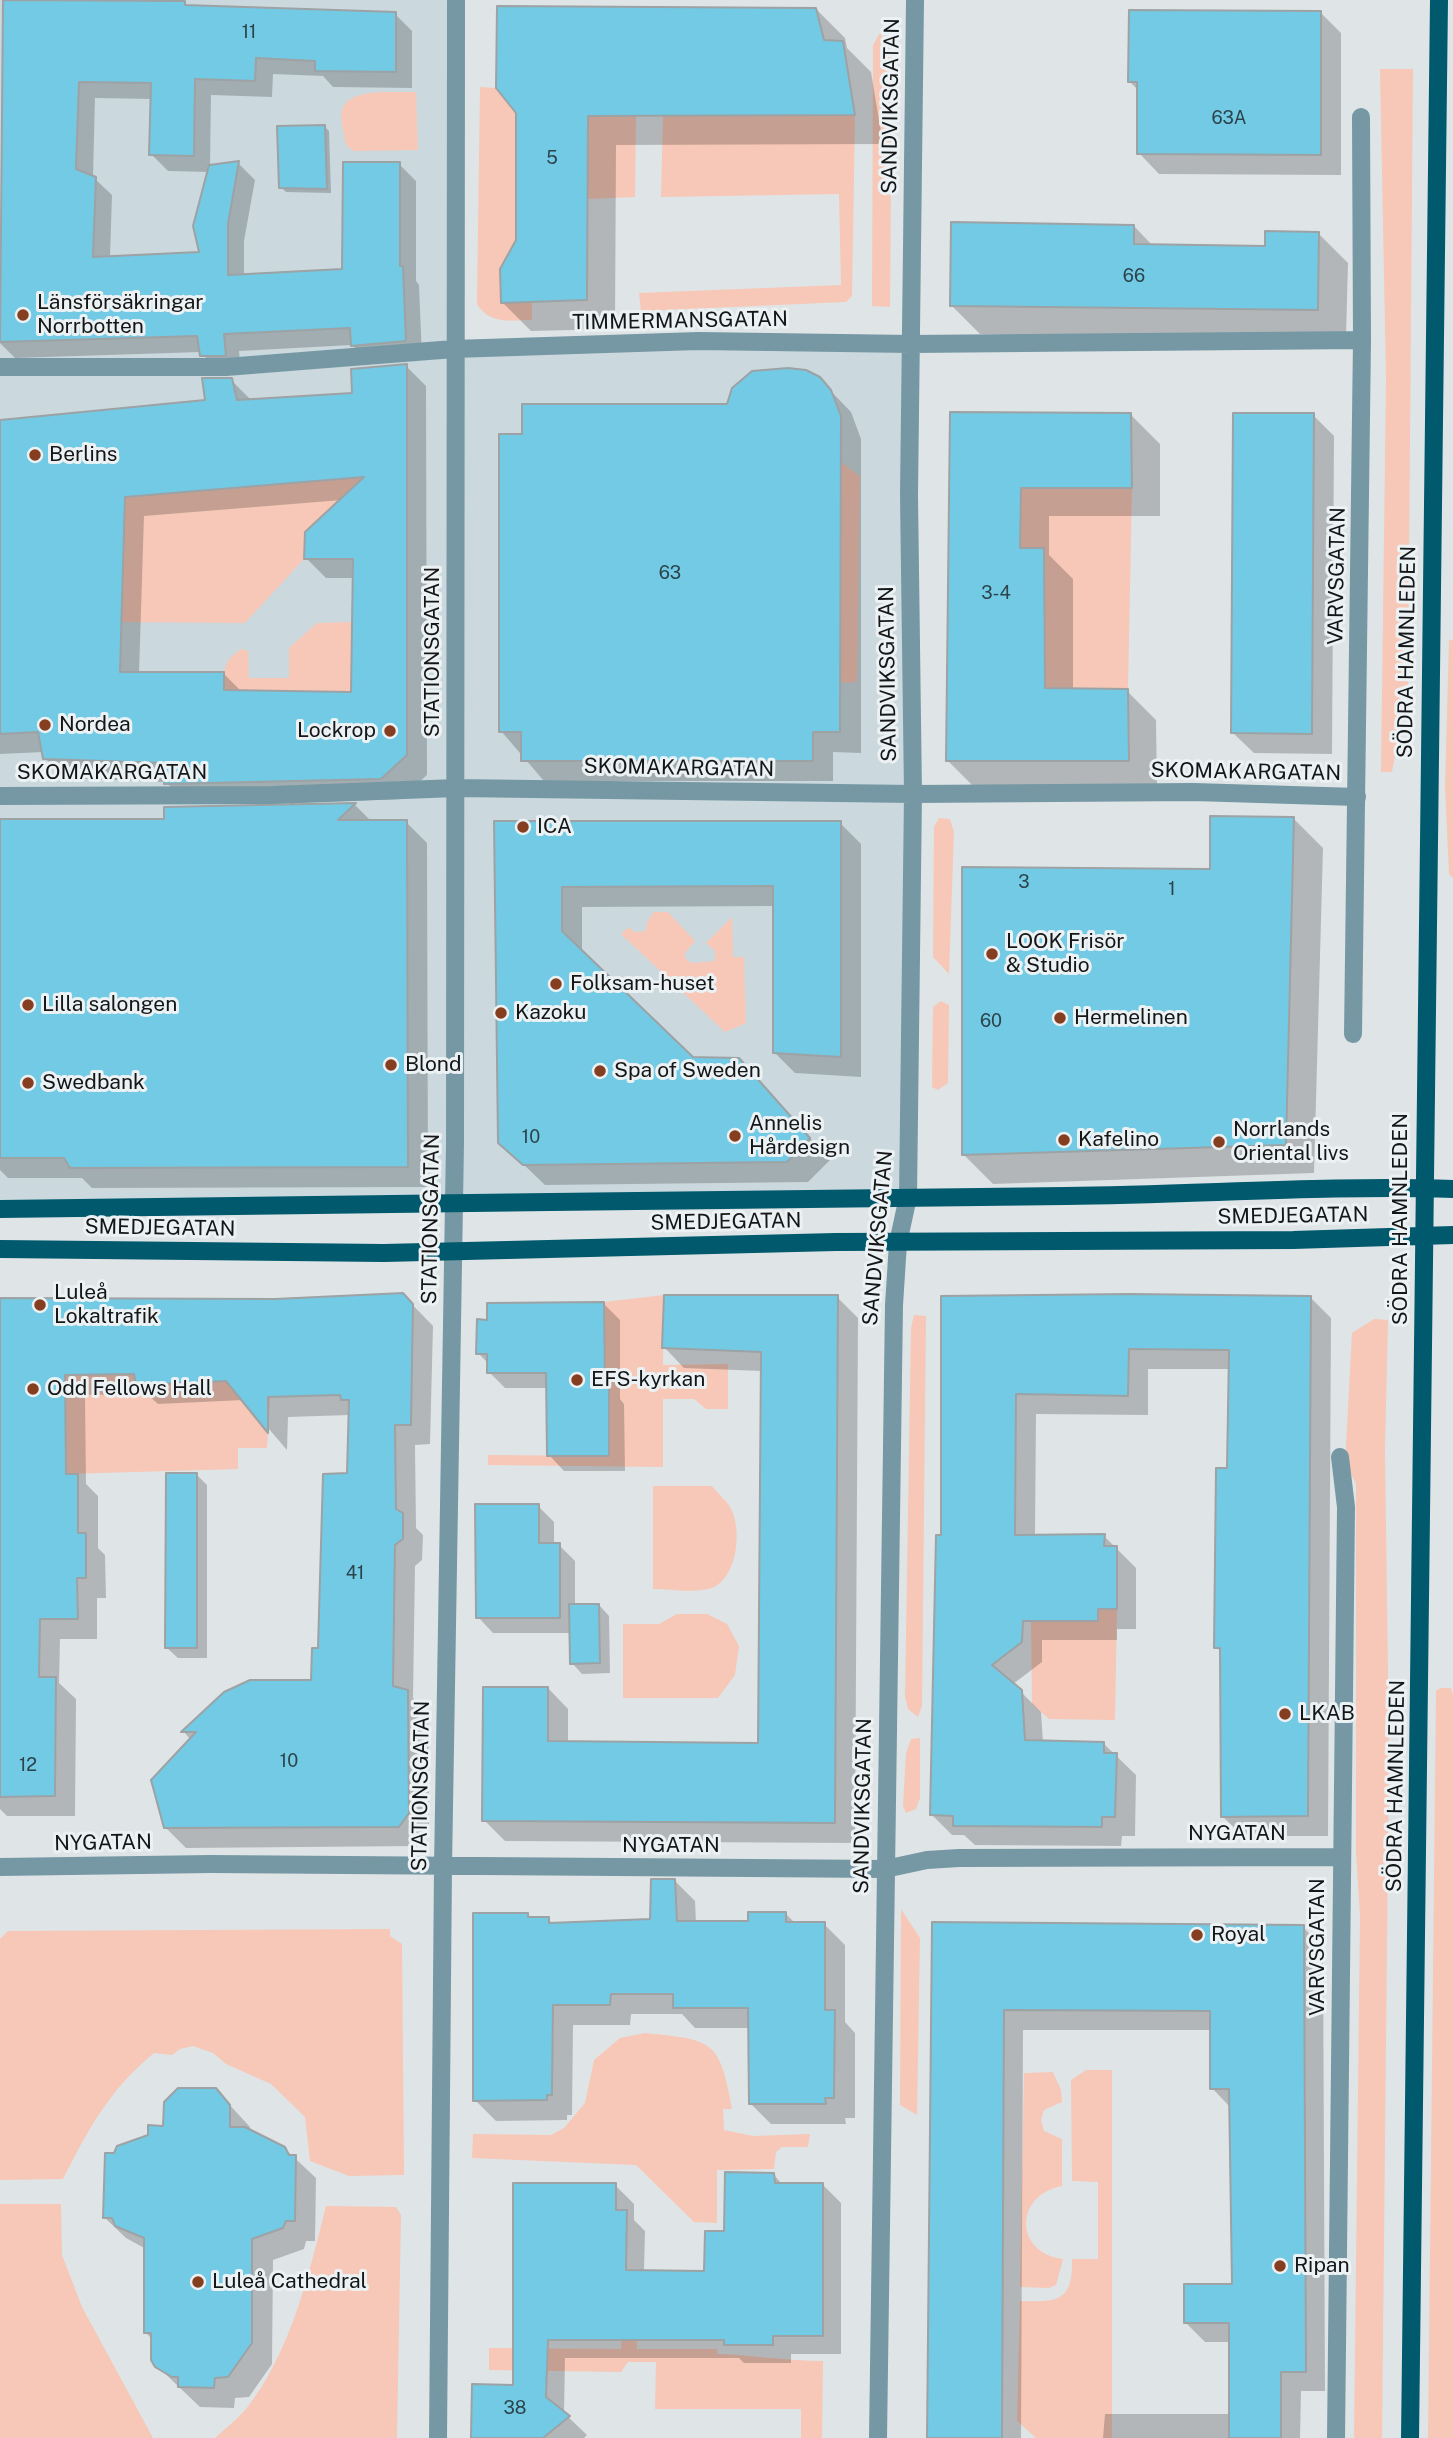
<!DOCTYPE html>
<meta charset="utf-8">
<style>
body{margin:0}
canvas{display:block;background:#dfe4e6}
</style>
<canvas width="1453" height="2438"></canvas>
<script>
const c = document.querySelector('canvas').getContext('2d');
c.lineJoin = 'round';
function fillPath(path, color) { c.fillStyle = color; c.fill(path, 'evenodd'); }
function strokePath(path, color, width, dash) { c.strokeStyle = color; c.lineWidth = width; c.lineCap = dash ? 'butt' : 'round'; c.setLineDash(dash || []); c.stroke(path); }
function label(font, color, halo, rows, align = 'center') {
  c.font = font + ' "Public Sans",sans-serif'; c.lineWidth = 6; c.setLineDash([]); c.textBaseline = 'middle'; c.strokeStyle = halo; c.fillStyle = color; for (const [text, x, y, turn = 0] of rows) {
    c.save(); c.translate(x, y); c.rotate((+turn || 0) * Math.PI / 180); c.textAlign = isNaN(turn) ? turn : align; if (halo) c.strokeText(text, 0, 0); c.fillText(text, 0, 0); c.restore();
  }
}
fillPath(new Path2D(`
 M0,0H456L454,349L909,344L906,1196L0,1209Z`), '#cbd9de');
fillPath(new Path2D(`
 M880,33L892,55L890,307L872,306L873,45Z
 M1380,69H1413L1408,685L1392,772H1381L1386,379Z
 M480,87L496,88L516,113V240L500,269L501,303H532V320C510,320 490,325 477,304Z
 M416,92L418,150L353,151L346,145C345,135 338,115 343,107C353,87 398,93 416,92Z
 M855,115L852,296L846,302L641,311L639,293L841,285L839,194L661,197L663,116Z
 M588,116H636L635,197L588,199Z
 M842,463L860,476L857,682L840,683Z
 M407,473V509L332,507L305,532L304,559L245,623L121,622L125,497Z
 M1021,488H1132L1128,689L1020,688L1045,637L1044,549L1020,548Z
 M352,622L351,692L224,690C224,669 223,660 242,649L248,651L249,678H289V648L317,623Z
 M1449,640H1453V878L1449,874L1445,787Z
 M939,818L950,819L954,832L949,974L933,957L934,827Z
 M654,912H668L695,941L685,953V958L691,963L715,961V951L706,943L732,917L733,957H744L746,1023L725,1032L621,934L629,927L634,932L646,931L647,922Z
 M941,1001L949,1005L948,1083L938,1090L932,1087L933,1007Z
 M664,1295L663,1365L728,1364V1409H706L694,1399H663V1467L488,1465V1455L609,1456V1387L601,1386L604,1372V1302Z
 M914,1315L926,1316L922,1706L918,1717L908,1709L905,1697L911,1328Z
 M1374,1319L1388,1320L1385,1450L1389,1748L1382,2438H1354L1360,1916L1356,1852V1483L1345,1464L1352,1333Z
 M154,1371H272L267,1448H238V1469L66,1474L65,1375L134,1374L136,1385H153Z
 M653,1486H712C717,1493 726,1500 730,1507C743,1529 737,1576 714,1587C699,1594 669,1589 653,1589Z
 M1098,1609H1117L1115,1720L1049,1719L1032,1704L1031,1621Z
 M677,1614H707L727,1624L739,1646L735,1675L718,1698H623V1624H659Z
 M1440,1688H1451L1453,1696V2438H1428L1436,1691Z
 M920,1738V1798L916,1809L906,1813L903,1806L906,1753L911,1739Z
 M901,1909L920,1938L917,2115L900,2105Z
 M390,1929V1936L402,1944L404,2175L349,2176L310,2161L305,2117L271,2084L226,2064L213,2053L193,2046L180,2049L172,2055L154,2053C109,2090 89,2128 63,2179L0,2180V1939L8,1931Z
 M645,2033C711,2040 720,2038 732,2109H723L724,2130L753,2136L810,2134L808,2147H782L776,2152L774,2169L717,2170V2223L694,2222L636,2165L472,2158L473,2134L551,2135L564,2128L585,2103L594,2060L620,2038Z
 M1086,2070H1112V2438H1036L1017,2421L1020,2301C1058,2302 1073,2302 1072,2259H1098V2182L1072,2181L1071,2080Z
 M1053,2072L1061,2090L1062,2102L1044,2110L1041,2120L1044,2131L1062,2139V2186C1014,2195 1014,2253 1063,2259L1056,2285L1049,2288L1020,2287L1024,2073Z
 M0,2204H61L62,2255L82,2307L153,2438H0Z
 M326,2206L396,2207L401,2215L397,2438H215C225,2429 237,2419 246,2409C291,2352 309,2274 326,2206Z
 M622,2313H636L637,2349H717L718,2354C755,2355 786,2361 823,2361L822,2438H801V2409H655L656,2362H628L621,2372L489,2370V2348L621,2349Z`), '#f7c8b7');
fillPath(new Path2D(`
 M5,0L184,2L189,7L395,14L412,31V88L333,87L323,76L273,74L272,97L211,95L210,166L238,163L255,180L244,241V276L344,271L399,164L416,181V281L419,285L422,358L369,362L352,345L239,351L241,372H218L201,352L15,358L0,343ZM95,98L152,99L151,154L168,171L209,172L201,254L110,258L112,195L93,177Z
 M816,9L845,38L847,48L871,72L883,144L616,145L615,329L531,331L502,302L518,241V112Z
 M1321,13L1341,33V175L1159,174L1139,153V91L1130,82Z
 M324,126L329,131L331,193L286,192L281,187Z
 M1134,226L1153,246L1267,248L1319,234L1348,263L1346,338L980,334L951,305Z
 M406,366L426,386L427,775L401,799L295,803V806L355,805L372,822H406L427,843L428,1187L92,1188L82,1178H8L0,1170V821H166L290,806V803H186L166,782L65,778L45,758L44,752L0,754V422L207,402L231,380L251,400L354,394ZM342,500L306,558L326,578H354L353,694L242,692L224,674H139L144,516Z
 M819,379L851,412L861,439V753L833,752V781H544L501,731L523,435L728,406Z
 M952,414L1131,415L1160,444V516H1049V555L1073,579V690L1127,691L1156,720L1157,790L976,789L947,760Z
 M1313,415L1334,436L1332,754L1254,753L1233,733Z
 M1294,819L1323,848L1314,1173L993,1184L964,1155L1212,871Z
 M495,822L840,823L861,844V1077L795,1073L775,1053L774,906L582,907V953L692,1059L739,1060L830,1160L808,1182L545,1185L500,1142Z
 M403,1295L433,1326L430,1444L415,1445L416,1528L423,1535L422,1560L415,1566L413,1698L428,1713L429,1834L419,1846L186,1848L166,1828L191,1740L184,1732L225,1694L313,1682L320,1650L349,1475L350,1415L288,1417L287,1450L244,1400L158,1404L147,1394L85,1395L86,1484L98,1496V1548L105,1555L106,1598H97V1639H60L59,1683L76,1699L75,1816H7L0,1809V1299L275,1301Z
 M837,1297L858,1318L855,1843L505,1841L484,1820L548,1688L568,1709V1743L760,1744L762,1371L684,1368L664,1347Z
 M942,1297L1311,1298L1331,1318L1328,1836H1243L1222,1816V1653L1216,1647L1229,1469L1230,1369H1148V1415L1036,1414L1035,1536H1104L1136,1568V1629H1117V1640H1042V1662L1013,1684L1041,1712L1043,1743L1104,1744L1136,1775L1135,1836H1122L1121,1846L975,1845L964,1835H952L932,1815L943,1537Z
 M604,1304L620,1320V1399L624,1404L625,1471H564L549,1455L548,1388H505L489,1372V1364L478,1353Z
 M197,1475L207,1485V1658H178L167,1648Z
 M538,1506L554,1522V1545H559L575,1561V1606L599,1605L609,1616L610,1673L582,1674L572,1663L571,1633H493L478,1617Z
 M675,1881L695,1901L696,1923L750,1922L785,1913L796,1924H824L845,1945V2022L855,2033V2118H845L846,2124H771L750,2103V2028H695L682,2014H631L630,2025H573L572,2115H567V2120L496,2121L475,2100L527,1914L531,1919H548L554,1925L651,1921Z
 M933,1924L1303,1927L1323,1947L1325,2391H1301L1300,2438H1103L1105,2414H1231V2342H1205L1185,2322L1234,2285L1231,2108L1212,2088V2030H1023L1021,2438H929Z
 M215,2089L250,2127V2132L284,2148L316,2178L315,2241H306L304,2249L273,2260L272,2364L249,2397L235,2398L234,2408L200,2407L157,2366L153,2340L145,2332L146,2249L126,2238L105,2218L116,2155L164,2127Z
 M773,2174L783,2185H823L841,2203V2354H791V2363H744L739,2358H565L564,2413L587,2435L584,2438H472L514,2386L615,2185L634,2204V2220L645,2231L644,2272L706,2273L726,2233Z`), '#0003');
const building = new Path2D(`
 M3,0L185,1V5L396,12V72L315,71V61L256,58L255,81L195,79L194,156L149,155L151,83L79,82L76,169L96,177L93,257L199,252L193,226L209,165L239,161L228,224V275L342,269L343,162H400V266H403L406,341L351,346L350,328L224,334L226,356H200L197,336L0,342Z
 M497,6L816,8L824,40L843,41L855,115L588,116L587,300L501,303L500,269L516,240V113L496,88Z
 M1129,10L1321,11V155L1137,154V82H1128Z
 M325,125L327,189L279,188L277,126Z
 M951,222L1134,225V244L1265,246V231L1319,232L1318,310L950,306Z
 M407,364V755L381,779L164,784L165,763L43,759L38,732L0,734V420L205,400L202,378H232L237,400L352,393L351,369ZM364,477L305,532L304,559H353L351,692L224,690V672H120L125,497Z
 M788,368L806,370L820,377L831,390L841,416L840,732H813V761H521V732H499V434H522V404H727L732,388L752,371Z
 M950,412L1131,413L1132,488H1021L1020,548H1044L1045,688L1128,689L1129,761H946Z
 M1233,413H1314L1312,734L1231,733Z
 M356,803L338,820H407L408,1167L70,1168L64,1158H0V819H164V807Z
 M1210,816L1294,817L1286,1145L962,1155V867L1210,869Z
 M494,821H841V1057L773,1053V886L562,887V931L693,1057L739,1058L810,1138L787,1162L523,1165L498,1143Z
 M403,1293L413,1304L411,1425H395L396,1509L403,1513V1539L395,1545L393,1686L408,1690L409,1813L399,1827L164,1828L151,1780L196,1732H181L224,1692L250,1680H311L312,1648H318L323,1474L347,1473L349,1400H341L340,1395L268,1397V1433L226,1381L136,1385L134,1374L65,1375L66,1474H78V1533H86V1578H77L78,1619H40L39,1677H56L55,1796L0,1797V1298L275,1299Z
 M1129,1294L1311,1296L1308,1816L1221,1817L1220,1648H1214L1216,1468H1227L1229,1350L1129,1349L1128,1396L1016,1394L1015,1535L1105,1534L1104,1546H1117V1609H1098V1621H1023L1022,1642L992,1665L1022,1690L1025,1740L1104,1742V1753H1117L1115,1817H1102V1827L953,1826V1816L930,1815L936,1535H941V1296Z
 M664,1295H838L835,1823L482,1821L483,1687H548V1741L758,1743L761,1352L662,1348Z
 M604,1302L605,1386H609V1456H547L546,1373H487V1354H476L477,1319L487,1320V1303Z
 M166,1473H197V1648H165Z
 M475,1504H539V1543H560V1618H476Z
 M569,1604H599L600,1663L570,1664Z
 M651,1879H675L677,1921H748V1912H786V1922H825V2010H835L834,2098H825L826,2104H749L748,2008H673V1994H611L610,2005H553L552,2095H547V2100L473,2101V1913H528V1917H549V1923L650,1919Z
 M932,1922L1304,1925L1306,2372H1281V2438H1229V2323H1184V2284H1232L1229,2089H1210V2011L1004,2010L1002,2438H927Z
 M178,2088H216L230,2105V2127H245L285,2147L289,2155H296L295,2221H286L283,2228L252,2239V2343L228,2377L215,2378L214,2388L178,2387V2377H172L155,2367L151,2360V2333H144V2238L115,2226L112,2218H103L105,2153H114L117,2146L148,2135V2125L163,2126L164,2102Z
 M725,2172L774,2173L775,2183H823V2336H773V2345H724V2340H548L546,2397L570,2416L543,2438H471L472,2384L513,2385V2183H616V2210H627L626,2270L704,2271L705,2231H724Z`);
fillPath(building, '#72cae5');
strokePath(building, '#9da2a4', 2);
strokePath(new Path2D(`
 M0,367H226L454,349L698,341L911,344L1362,340
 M0,796L273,795L456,788L913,794L1194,792L1357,797
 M1353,1034L1362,340L1361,117
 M0,1867L211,1864L885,1869L927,1860L959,1858L1340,1857
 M438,2438L443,1867L455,1143L456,0
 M878,2438L894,1305L898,1243L908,1197L913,794L909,495L915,0
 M1336,2438L1346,1507L1340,1457`), '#7698a4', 18);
strokePath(new Path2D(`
 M0,1209C355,1205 711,1199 1066,1196C1195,1195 1324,1185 1453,1189
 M0,1249L384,1253L836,1242L1293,1240L1453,1235
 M1410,2438L1439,0`), '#00596d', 18);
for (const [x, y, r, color] of [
 [23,315,7,"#863e20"],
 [35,455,7,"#863e20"],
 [45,725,7,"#863e20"],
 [390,731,7,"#863e20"],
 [523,827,7,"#863e20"],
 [992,954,7,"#863e20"],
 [556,984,7,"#863e20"],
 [28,1005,7,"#863e20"],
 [501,1013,7,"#863e20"],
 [1060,1018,7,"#863e20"],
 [391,1065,7,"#863e20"],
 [600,1071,7,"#863e20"],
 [28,1083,7,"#863e20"],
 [735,1136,7,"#863e20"],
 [1064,1140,7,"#863e20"],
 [1219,1142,7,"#863e20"],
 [40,1305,7,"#863e20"],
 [577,1380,7,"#863e20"],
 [33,1389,7,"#863e20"],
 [1285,1714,7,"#863e20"],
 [1197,1935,7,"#863e20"],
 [1280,2266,7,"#863e20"],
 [198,2282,7,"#863e20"]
]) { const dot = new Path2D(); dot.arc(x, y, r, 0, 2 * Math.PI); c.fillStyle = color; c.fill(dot); strokePath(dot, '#ecf2f4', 2.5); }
label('18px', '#2c434a', null, [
 ["11",249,32],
 ["63A",1229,118],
 ["5",552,158],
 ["66",1134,276],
 ["63",670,573],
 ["3-4",996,593],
 ["3",1024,882],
 ["1",1172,889],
 ["60",991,1021],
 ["10",531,1137],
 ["41",355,1573],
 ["10",289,1761],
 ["12",28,1765],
 ["38",515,2408]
]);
label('21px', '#141617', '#ecf2f4', [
 ["SANDVIKSGATAN",891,106,-89],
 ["TIMMERMANSGATAN",680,321,-1],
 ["VARVSGATAN",1337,576,-89],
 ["STATIONSGATAN",433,652,-90],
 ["SÖDRA HAMNLEDEN",1407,652,-89],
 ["SANDVIKSGATAN",888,674,-91],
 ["SKOMAKARGATAN",679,768,1],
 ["SKOMAKARGATAN",1246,772,1],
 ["SKOMAKARGATAN",112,773],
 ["SMEDJEGATAN",1293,1216,-1],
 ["STATIONSGATAN",431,1219,-89],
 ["SÖDRA HAMNLEDEN",1401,1219,-90],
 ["SMEDJEGATAN",726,1222,-1],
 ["SMEDJEGATAN",160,1228,1],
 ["SANDVIKSGATAN",878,1238,-85],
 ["STATIONSGATAN",421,1786,-89],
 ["SÖDRA HAMNLEDEN",1396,1786,-89],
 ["SANDVIKSGATAN",863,1806,-89],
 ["NYGATAN",1237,1834],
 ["NYGATAN",103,1843,-1],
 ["NYGATAN",671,1846],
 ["VARVSGATAN",1318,1947,-90]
]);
label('21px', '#141617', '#ecf2f4', [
 ["Länsförsäkringar",37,303],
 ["Norrbotten",37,327],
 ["Berlins",49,455],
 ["Nordea",59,725],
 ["Lockrop",376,731,"right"],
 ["ICA",537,827],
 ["LOOK Frisör",1006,942],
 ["& Studio",1006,966],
 ["Folksam-huset",570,984],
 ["Lilla salongen",42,1005],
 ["Kazoku",515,1013],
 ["Hermelinen",1074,1018],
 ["Blond",405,1065],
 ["Spa of Sweden",614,1071],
 ["Swedbank",42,1083],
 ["Annelis",749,1124],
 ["Hårdesign",749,1148],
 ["Norrlands",1233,1130],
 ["Oriental livs",1233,1154],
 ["Kafelino",1078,1140],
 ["Luleå",54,1293],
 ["Lokaltrafik",54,1317],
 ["EFS-kyrkan",591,1380],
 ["Odd Fellows Hall",47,1389],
 ["LKAB",1299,1714],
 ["Royal",1211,1935],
 ["Ripan",1294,2266],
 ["Luleå Cathedral",212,2282]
], 'left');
</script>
